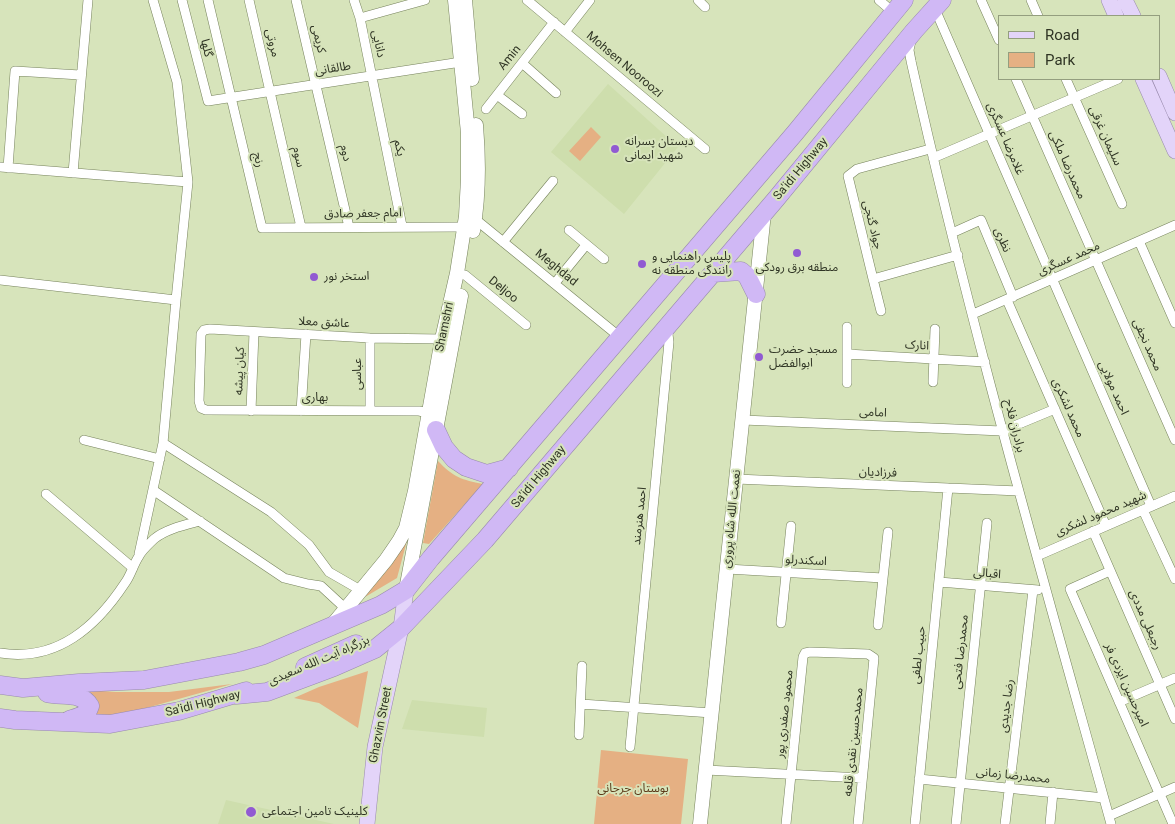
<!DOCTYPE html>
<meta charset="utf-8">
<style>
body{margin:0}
#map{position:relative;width:1175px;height:824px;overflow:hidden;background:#d7e4bb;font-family:Roboto,sans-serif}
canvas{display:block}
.legend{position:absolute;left:998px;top:15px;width:162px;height:65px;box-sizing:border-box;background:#d7e4bb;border:1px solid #949e7f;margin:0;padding:6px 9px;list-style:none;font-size:15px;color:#2f3424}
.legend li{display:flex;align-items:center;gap:10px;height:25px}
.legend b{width:25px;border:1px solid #949e7f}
</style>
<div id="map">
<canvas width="1175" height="824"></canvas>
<ul class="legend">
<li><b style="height:6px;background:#e3d4f9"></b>Road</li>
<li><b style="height:14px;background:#e5b083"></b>Park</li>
</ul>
</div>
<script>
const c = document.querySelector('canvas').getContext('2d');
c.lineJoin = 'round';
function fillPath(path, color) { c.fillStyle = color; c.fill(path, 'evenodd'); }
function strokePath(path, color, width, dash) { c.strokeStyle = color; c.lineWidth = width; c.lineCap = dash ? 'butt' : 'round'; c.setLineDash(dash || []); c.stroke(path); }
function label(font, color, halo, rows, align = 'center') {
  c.font = font + ' Roboto,"Noto Sans Arabic",sans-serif'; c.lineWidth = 4; c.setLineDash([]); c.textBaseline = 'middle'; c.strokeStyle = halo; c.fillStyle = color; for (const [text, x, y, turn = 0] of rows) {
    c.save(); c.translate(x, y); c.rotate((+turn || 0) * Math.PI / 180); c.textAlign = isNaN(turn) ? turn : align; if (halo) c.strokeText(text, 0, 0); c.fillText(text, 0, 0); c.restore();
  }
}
fillPath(new Path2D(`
 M608,84L678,147L624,214L551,152Z
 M412,700L487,708L484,737L402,729Z
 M226,800L334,824H218Z`), '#cedead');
fillPath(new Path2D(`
 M591,127L601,137L580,161L569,151Z
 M438,461C453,477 462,480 483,484L429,544L423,543Z
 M412,522L397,578L365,597L388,566Z
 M368,671L358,728L319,703L294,698L319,687Z
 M232,684L125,714L90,718C105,705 99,700 87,690L116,692H169Z
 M601,750L688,759L681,824H594Z`), '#e5b083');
const street = new Path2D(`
 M182,0L208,101L461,62
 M208,0L262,228L464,227
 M249,0L301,227
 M296,0L349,227
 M354,0L360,18L402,226
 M527,0L705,149
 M698,0L705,7
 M879,0L893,12
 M981,0L999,40
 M1031,0L1038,16
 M935,9L1151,506
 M360,18L425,0
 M565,32L590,0
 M911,41L909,50L911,61C968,318 1041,571 1111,824
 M522,63L556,93
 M1016,79L1175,440
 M1066,79L1122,204
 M497,95L522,114
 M486,109L554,22
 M930,149L857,169L848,176L873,279L958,255
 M933,158L1118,79
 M0,167L188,182
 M8,168L15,71L80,75
 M73,173L88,0
 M475,219L621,338
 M569,230L604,259
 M952,233L981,220L1013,297
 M1139,241L1175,323
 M503,242L553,181
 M465,275L526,325
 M873,279L881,311
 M0,280L176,300
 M555,283L586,245
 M1007,300L1106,526
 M973,314L1175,225
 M847,327V383
 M847,354L985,362
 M933,382L935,329
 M251,411L254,332
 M301,411L306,334
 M370,411V338
 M429,413L419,411L206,410L201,408L199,401L201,334L204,330L210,329L370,338L442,339
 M743,420L1002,431L1055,409
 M84,440L160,459
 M163,443L271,512L309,545L329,572L362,591
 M736,479L1019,491
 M153,490L284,578L308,584L321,586L347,610
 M46,494L133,568
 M1143,510L1175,579
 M1093,531L1175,719
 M139,554L163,443L176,300L188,182L177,82L153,0
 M1037,556L1175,496
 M727,569L883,578
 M1110,571L1070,589L1158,791
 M939,582L1038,590
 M781,623L791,526
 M878,625L888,532
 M0,653C57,662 96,627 125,583C131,575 133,565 139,556C142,550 149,544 154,539C166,529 185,525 200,521
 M1119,702L1175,678
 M581,704L712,713
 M579,735L582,666
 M630,747L669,342L667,326
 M706,770L862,778
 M919,779L1104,798
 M1160,794L1173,824
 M1109,816L1175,787
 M786,824L803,657L805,653L810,652L868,654L874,658L858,824
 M915,824L948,488
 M956,824L987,523
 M1005,824L1033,590
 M1050,824L1053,792`);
const secondary = new Path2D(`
 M465,0L472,79
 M473,231C479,196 479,160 476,125
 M406,590L461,296
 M334,623L386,560L399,541L406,528L415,491L442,339L457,273L466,216L468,179V133L455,0
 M700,824L764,213`);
const primary = new Path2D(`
 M1109,0L1116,16
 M1125,0L1133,16
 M1159,76L1175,113
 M1143,79L1175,151
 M367,824L375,747L401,628L406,590`);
const highway = new Path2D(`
 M713,273L741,271L747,276L756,294
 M436,430L444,447L454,459L466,467L487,474L509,468
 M305,667L356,644
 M0,685L23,688L79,683L144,680L239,662L264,655L381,605L406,590L431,558L795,133L904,0
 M47,693C61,697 82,691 90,706C87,716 78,717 69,720
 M236,695L267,692L334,667L375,649L401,628L485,540L776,199L914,31L942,0
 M0,718L15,720L110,724L179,711L246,691`);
strokePath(street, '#76825c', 10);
strokePath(secondary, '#76825c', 15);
strokePath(primary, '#988aac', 16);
strokePath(highway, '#988aac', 19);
strokePath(street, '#fff', 9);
strokePath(secondary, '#fff', 14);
strokePath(primary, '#e3d4f9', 15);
strokePath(highway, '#d0b8f5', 18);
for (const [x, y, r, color] of [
 [615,149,5,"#915ad2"],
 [797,253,5,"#915ad2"],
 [642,264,5,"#915ad2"],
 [314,277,5,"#915ad2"],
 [759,357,5,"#915ad2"],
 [251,812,6,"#915ad2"]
]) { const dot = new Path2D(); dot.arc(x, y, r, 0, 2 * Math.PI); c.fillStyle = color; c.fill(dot); strokePath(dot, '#d7e4bb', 2); }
label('12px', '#2f3424', '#d7e4bb', [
 ["کریمی",318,39,77],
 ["مروتی",272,43,77],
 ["دانایی",378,44,78],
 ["گلها",206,48,76],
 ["Amin",510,58,-51],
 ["Mohsen Nooroozi",624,65,40],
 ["طالقانی",333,69,-9],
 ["سلیمان غرقی",1105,136,66],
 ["غلامرضا عسگری",1005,139,67],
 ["یکم",399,148,78],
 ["دوم",345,153,77],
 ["سوم",298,157,77],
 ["رنج",258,160,77],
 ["محمدرضا ملکی",1067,165,66],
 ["Sa'idi Highway",801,169,-50],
 ["امام جعفر صادق",363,214,-1],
 ["جواد گنجی",872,225,76],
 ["نظری",1002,240,67],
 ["محمد عسگری",1069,259,-24],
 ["Meghdad",556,268,39],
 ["Deljoo",503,290,39],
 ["عاشق معلا",324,323,3],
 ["Shamshri",445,327,-78],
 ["محمد نجفی",1147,345,66],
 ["انارک",917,346,3],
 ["کیان پیشه",240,371,-88],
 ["عباسی",358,374,-90],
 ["احمد مولایی",1113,388,66],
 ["بهاری",315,398],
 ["محمد لشکری",1068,408,66],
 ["امامی",873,413,3],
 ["برادران فلاح",1014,426,76],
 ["فرزادیان",878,473,2],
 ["Sa'idi Highway",539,477,-50],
 ["شهید محمود لشکری",1101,514,-23],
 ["احمد هنرمند",640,516,-84],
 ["نعمت الله شاه پروری",732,519,-84],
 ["اسکندرلو",806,561,3],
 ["اقبالی",987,574,5],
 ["رجبعلی مددی",1145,620,66],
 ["محمدرضا فتحی",961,652,-84],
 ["حبیب لطفی",919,655,-84],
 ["بزرگراه آیت الله سعیدی",319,661,-23],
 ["امیرحسین ایزدی فر",1126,685,66],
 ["Sa'idi Highway",203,704,-14],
 ["رضا جدیدی",1007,706,-83],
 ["محمود صفدری پور",785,714,-84],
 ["Ghazvin Street",381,725,-79],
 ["محمدحسین نقدی قلعه",854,742,-84],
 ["محمدرضا زمانی",1013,776,6]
]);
label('12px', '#2f3424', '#d7e4bb', [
 ["دبستان پسرانه",625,142],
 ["شهید ایمانی",625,156],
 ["پلیس راهنمایی و",652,257],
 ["رانندگی منطقه نه",652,271],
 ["منطقه برق رودکی",797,268,"center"],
 ["استخر نور",324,277],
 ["مسجد حضرت",769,350],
 ["ابوالفضل",769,364],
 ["کلینیک تامین اجتماعی",262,812]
], 'left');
label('12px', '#5c3a1a', '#d7e4bb', [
 ["بوستان جرجانی",633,789]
]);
</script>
